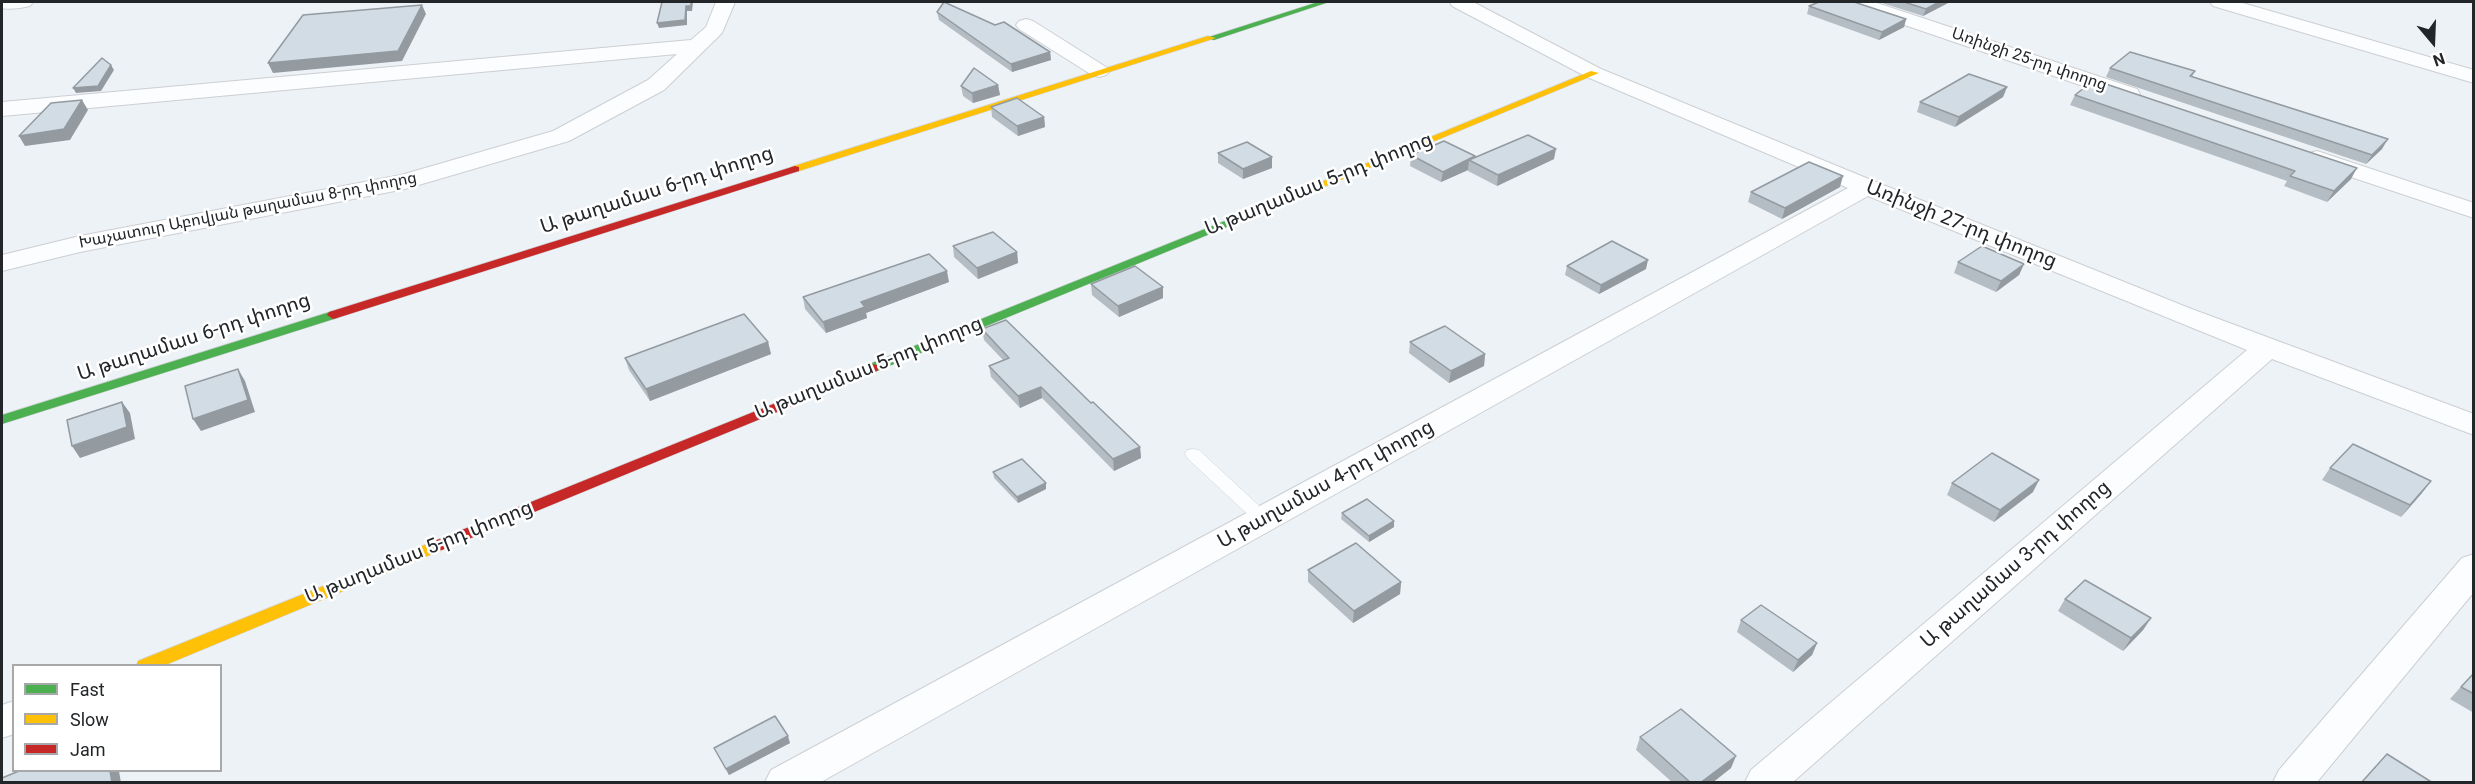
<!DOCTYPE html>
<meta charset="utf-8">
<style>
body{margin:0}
#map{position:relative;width:2475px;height:784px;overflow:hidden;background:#edf2f7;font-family:Roboto,sans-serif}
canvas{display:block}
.frame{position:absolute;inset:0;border:3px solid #222629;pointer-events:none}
.legend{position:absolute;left:12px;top:664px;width:210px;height:108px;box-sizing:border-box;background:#fff;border:2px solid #a7a8a9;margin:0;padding:8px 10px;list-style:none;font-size:18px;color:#222629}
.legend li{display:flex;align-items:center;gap:12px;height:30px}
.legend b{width:30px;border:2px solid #a7a8a9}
.north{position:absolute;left:2403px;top:12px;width:60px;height:60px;-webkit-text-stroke:4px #fff;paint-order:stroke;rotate:161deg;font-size:16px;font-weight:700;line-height:24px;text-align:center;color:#222629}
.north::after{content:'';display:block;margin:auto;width:21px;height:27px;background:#222629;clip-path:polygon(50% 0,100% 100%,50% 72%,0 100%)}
</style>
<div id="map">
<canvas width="2475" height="784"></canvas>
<div class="frame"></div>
<ul class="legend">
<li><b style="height:8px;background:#4caf50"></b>Fast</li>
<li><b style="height:8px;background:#ffc107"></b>Slow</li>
<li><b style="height:8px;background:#c62828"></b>Jam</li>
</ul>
<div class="north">N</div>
</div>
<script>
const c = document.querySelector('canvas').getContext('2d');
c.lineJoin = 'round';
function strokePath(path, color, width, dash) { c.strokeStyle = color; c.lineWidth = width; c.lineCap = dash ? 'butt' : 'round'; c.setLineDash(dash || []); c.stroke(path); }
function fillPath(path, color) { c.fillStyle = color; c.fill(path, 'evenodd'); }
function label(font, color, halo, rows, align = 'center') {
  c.font = font + ' Roboto,"Noto Sans Armenian",sans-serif'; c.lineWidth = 5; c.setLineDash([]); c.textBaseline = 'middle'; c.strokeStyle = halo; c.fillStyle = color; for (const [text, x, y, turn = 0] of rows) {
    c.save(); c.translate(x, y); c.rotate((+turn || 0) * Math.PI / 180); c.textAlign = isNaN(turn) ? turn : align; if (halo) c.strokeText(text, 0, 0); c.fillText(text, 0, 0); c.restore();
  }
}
const lane = new Path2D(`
 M1193,449L1199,450L1269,515L1271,519L1269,523H1257L1187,458L1185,454L1187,450Z`);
const street = new Path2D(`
 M2,2H33L30,6C21,8 10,10 2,8Z
 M716,2H735L722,33L664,90L569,141L405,189L80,252L2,271V255L80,236L401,175L553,131L648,80L677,54L2,116V102L691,40L706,27Z
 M1450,2H1473L1601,69L1876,182L2189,308L2474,414V435L2272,359L1793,782H1745L1751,770L2247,350L1868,196L821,782H765L771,770L1848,188L1587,77L1452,6Z
 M1846,2H1874L2137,89L2140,94L2137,99L2129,101L2121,99L1849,6Z
 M2210,2H2239L2474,70V83L2213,6Z
 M1026,19L1033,21L1106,67L1110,71L1106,75L1099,77L1092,75L1019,29L1016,25L1019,21Z
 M2317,151L2474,203V218L2309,163L2305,158L2309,153Z
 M2474,554V592L2317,782H2273L2279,770L2462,558Z
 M14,701V734L2,738V705Z`);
const fast = new Path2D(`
 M1318,2H1329L1214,40L1206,38Z
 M1252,210L1256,211V215L877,371L872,372L865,368L867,365Z
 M333,311L339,315L337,318L2,424V415Z`);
const slow = new Path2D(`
 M1208,36L1216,38L799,171L795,172L790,169L791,167Z
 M1591,71L1599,73L1256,215L1252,216L1246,213Z
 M437,540L442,542L445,546L442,550L163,666H136L138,661Z`);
const jam = new Path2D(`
 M795,166L799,167V171L337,318L333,319L327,315L329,312Z
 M872,364L877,365L879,368L877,371L442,550H432L429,546L432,542Z`);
strokePath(lane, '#cccfd3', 1);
strokePath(street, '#cccfd3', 2);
strokePath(fast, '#cccfd3', 1);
strokePath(slow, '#cccfd3', 1);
strokePath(jam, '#cccfd3', 1);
fillPath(lane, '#fcfdfe');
fillPath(street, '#fcfdfe');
fillPath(fast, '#4caf50');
fillPath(slow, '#ffc107');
fillPath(jam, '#c62828');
fillPath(new Path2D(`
 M1879,2H1949L1948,3L1923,16Z
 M1809,6L1906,19L1904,27L1879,40L1807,14Z
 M937,12L1050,52L1051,60L1012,72L939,20Z
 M2110,68L2195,71L2192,77L2382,149L2366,164L2106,77Z
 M998,85L1000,95L973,103L963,96L961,86Z
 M2007,87L2003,97L1955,127L1917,112L1920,102Z
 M2075,95L2351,179L2327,202L2284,186L2287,181L2070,105Z
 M991,107L1044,117L1045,127L1018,136L992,117Z
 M1218,153L1272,168L1243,179L1218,163Z
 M1411,155L1475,156V158L1554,159L1497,186L1468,171V170L1441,182L1410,166Z
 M1840,187L1782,219L1748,202L1751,192Z
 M953,246L1017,252L1018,263L978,279L954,257Z
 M1958,262L2024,264L2019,275L1996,292L1954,273Z
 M1567,266L1646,269L1599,294L1565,275Z
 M949,282L866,313L867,318L826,333L805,309L803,297Z
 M1091,284L1163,298L1119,317L1092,295Z
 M982,329L1091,403L1140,447L1141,458L1114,471L1042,398L1020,408L991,377L989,366L1003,360L984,340Z
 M768,342L771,354L650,401L629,370L625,358Z
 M1410,342L1485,354L1484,366L1449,383L1409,353Z
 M2330,468L2422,493L2401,517L2322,480Z
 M993,472L1046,483V489L1018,503L994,478Z
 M1952,483L2033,492L1994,522L1947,495Z
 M1342,513L1394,527L1369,542L1341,519Z
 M1308,570L1401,582L1400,594L1353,623L1308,582Z
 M2065,599L2151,618L2143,630L2123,651L2058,611Z
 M1741,620L1817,643L1812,655L1793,672L1737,632Z
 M2474,672V713L2450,699Z
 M1640,737L1731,768L1712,783H1673L1636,750Z
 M790,743L729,775L714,748Z`), '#b5bdc4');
fillPath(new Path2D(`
 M691,2H693L692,11H687V25L659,28L657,23L686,6Z
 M1939,2H1949L1948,3L1923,16L1926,9Z
 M422,5L426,14L402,61L273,73L268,63Z
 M1906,19L1904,27L1879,40L1882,32Z
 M1050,52L1051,60L1012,72L1011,64Z
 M111,65L114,70L101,91L76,93L73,88Z
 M998,85L1000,95L973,103L972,93Z
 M2007,87L2003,97L1955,127L1959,117Z
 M82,100L88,110L70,140L25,146L19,136Z
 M1044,117L1045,127L1018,136L1017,126Z
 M2388,139L2382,149L2366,164L2372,155Z
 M1556,149L1554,159L1497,186L1498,175Z
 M1475,156L1474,163L1469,160L1468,170L1441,182L1443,172Z
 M1272,157V168L1243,179V169Z
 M2357,168L2351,179L2327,202L2334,191Z
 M1843,176L1840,187L1782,219L1785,208Z
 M1017,252L1018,263L978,279L977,268Z
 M1648,260L1646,269L1599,294L1601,285Z
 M2024,264L2019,275L1996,292L2001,281Z
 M947,271L949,282L866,313L867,318L826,333L823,322L861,302Z
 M1163,287V298L1119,317L1118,306Z
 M768,342L771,354L650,401L646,389Z
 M1485,354L1484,366L1449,383L1451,371Z
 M238,369L245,381L255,412L201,431L193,419Z
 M1041,387L1042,398L1020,408L1018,396Z
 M122,402L130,413L135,439L80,458L72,446Z
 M1140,447L1141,458L1114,471L1113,459Z
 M2039,480L2033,492L1994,522L2000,510Z
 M2431,481L2422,493L2401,517L2410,505Z
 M1046,483V489L1018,503L1017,497Z
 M1394,521V527L1369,542V536Z
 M1401,582L1400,594L1353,623L1354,611Z
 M2151,618L2143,630L2123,651L2131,638Z
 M1817,643L1812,655L1793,672L1798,660Z
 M788,736L790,743L729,775L726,769Z
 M1736,756L1731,768L1712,783H1700Z
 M110,771H119L121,783H112Z`), '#939aa0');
const building = new Path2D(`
 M662,2H691V6H686L685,20L657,23Z
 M944,2L995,25L1004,22L1050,52L1011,64L937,12Z
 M1819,2H1854L1906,19L1882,32L1809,6Z
 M1904,2H1939L1926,9Z
 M422,5L398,51L268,63L303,15Z
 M2130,52L2195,71L2190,76L2388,139L2372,155L2110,68Z
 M102,58L111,65L98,86L73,88Z
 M974,68L998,85L972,93L961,86Z
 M1969,74L2007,87L1959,117L1920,102Z
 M2094,80L2357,168L2334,191L2290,176L2295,171L2075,95Z
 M1017,98L1044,117L1017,126L991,107Z
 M82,100L64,129L19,136L51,103Z
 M1528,135L1556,149L1498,175L1469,160Z
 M1444,141L1475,156L1443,172L1411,155Z
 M1247,142L1272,157L1243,169L1218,153Z
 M1809,162L1843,176L1785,208L1751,192Z
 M993,232L1017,252L977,268L953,246Z
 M1612,241L1648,260L1601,285L1567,266Z
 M1982,246L2024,264L2001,281L1958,262Z
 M929,254L947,271L861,302L865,307L823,322L803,297Z
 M1135,266L1163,287L1118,306L1091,284Z
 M744,314L768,342L646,389L625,358Z
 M1006,320L1091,403L1093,402L1140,447L1113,459L1041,387L1018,396L989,366L1009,358L982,329Z
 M1445,326L1485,354L1451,371L1410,342Z
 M238,369L248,400L193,419L185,386Z
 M122,402L127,427L72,446L67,420Z
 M2353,444L2431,481L2410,505L2330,468Z
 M1992,453L2039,480L2000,510L1952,483Z
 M1022,459L1046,483L1017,497L993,472Z
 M1367,499L1394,521L1369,536L1342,513Z
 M1356,543L1401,582L1354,611L1308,570Z
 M2085,580L2151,618L2131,638L2065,599Z
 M1761,605L1817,643L1798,660L1741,620Z
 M2474,673V694L2461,687Z
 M1681,709L1736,756L1700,783H1691L1640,737Z
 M775,716L788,736L726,769L714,748Z
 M2387,754L2433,783H2361Z
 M19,771H110L112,783H2V778Z`);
fillPath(building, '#d2dce4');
strokePath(building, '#939aa0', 1.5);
label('16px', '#222629', '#fff', [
 ["Առինջի 25-րդ փողոց",2029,60,19],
 ["Խաչատուր Աբովյան թաղամաս 8-րդ փողոց",248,211,-11]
]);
label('20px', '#222629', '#fff', [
 ["Ա թաղամաս 5-րդ փողոց",1319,185,-22],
 ["Ա թաղամաս 6-րդ փողոց",657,191,-18],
 ["Առինջի 27-րդ փողոց",1961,225,22],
 ["Ա թաղամաս 6-րդ փողոց",194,338,-18],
 ["Ա թաղամաս 5-րդ փողոց",869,369,-22],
 ["Ա թաղամաս 4-րդ փողոց",1326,485,-29],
 ["Ա թաղամաս 5-րդ փողոց",419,553,-22],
 ["Ա թաղամաս 3-րդ փողոց",2016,565,-41]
]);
</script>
